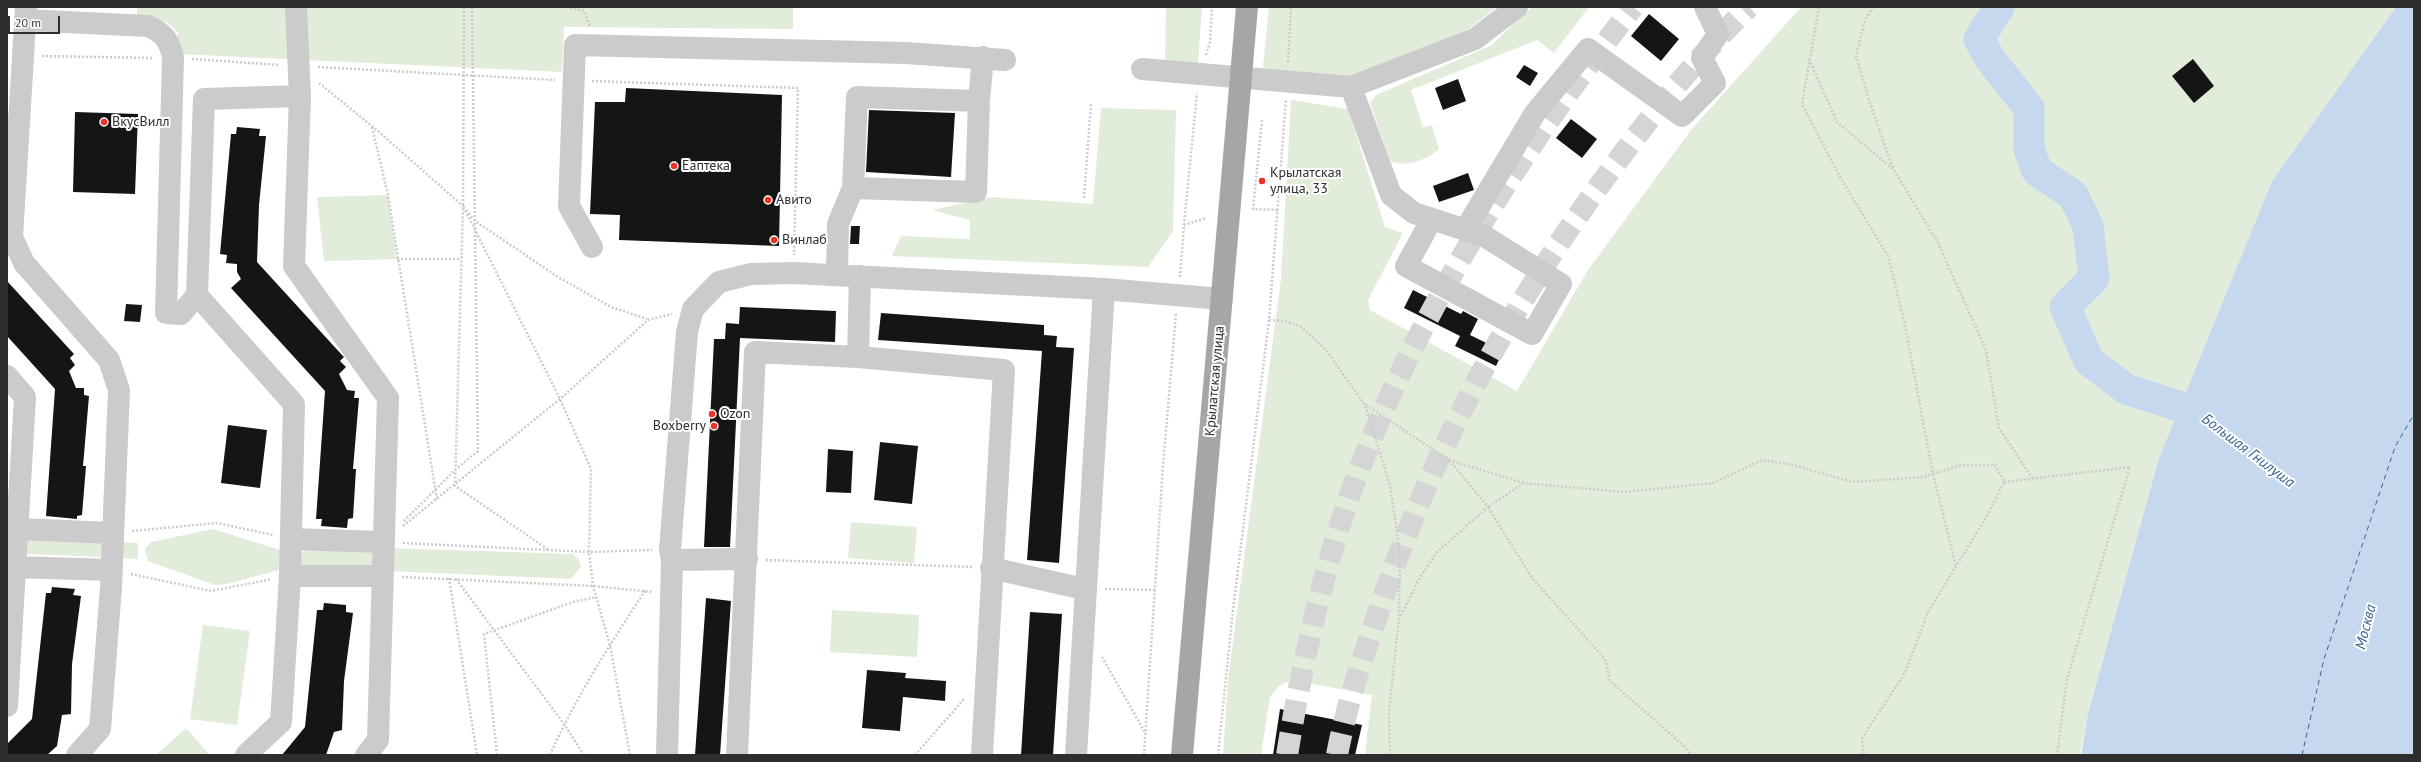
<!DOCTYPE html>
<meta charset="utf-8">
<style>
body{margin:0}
#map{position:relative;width:2421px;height:762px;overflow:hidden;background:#fff;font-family:"PT Sans",sans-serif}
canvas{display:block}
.frame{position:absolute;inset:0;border:8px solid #2e2e2e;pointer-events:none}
.scale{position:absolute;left:8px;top:16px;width:52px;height:18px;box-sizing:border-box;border:2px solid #2e2e2e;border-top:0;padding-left:5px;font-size:12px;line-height:14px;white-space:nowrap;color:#2e2e2e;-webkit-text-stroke:3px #fff;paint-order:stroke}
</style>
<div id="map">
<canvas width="2421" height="762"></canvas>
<div class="frame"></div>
<div class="scale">20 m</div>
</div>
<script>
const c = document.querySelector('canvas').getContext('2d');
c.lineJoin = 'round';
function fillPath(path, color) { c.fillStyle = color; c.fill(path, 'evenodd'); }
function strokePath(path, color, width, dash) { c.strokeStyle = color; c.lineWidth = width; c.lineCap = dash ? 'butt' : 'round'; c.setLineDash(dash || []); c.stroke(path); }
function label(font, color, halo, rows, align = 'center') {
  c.font = font + ' "PT Sans",sans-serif'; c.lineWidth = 4; c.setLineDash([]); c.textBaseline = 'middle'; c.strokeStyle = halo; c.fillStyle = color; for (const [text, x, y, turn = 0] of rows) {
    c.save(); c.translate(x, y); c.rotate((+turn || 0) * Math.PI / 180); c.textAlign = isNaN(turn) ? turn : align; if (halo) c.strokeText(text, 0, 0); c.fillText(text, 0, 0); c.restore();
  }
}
fillPath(new Path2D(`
 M131,7L784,8L793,7V29L564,27L562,72L178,54V33L168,23L137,19V7Z
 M1166,7H1202L1198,63H1165Z
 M1269,7H1497L1466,31L1350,77L1271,74L1263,67Z
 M1532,7H1589L1554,53L1537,40L1411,90L1423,127L1432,125L1439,149C1427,160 1405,168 1390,161L1370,103L1376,95L1490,46Z
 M1801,7H2396L2272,181L2159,458L2088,714L2080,755H1365L1372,695L1291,680L1279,686L1270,697L1261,755H1223L1228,679L1281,279L1291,100L1348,109L1385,227L1403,233L1368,300L1370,310L1517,391L1588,270L1691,130Z
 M1101,108L1176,110L1173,231L1148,267L892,256L901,236L970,239V220L932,210L992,197L1093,204Z
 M388,195L397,259L324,261L317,197Z
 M851,522L917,527L914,563L848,558Z
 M213,529L283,551V569L227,584L215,585L148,561L145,549L151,542Z
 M24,537L104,541V557L23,554Z
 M118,542L138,543V559L117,558Z
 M390,548L572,554L579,559L581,567L571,579L389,571Z
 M305,550L366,551L373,553L374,569L301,567V554Z
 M832,610L919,615L917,657L830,652Z
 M203,625L250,631L237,725L190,719Z
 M186,728L208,753L205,755H156Z`), '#e1ecda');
fillPath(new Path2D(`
 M2396,7H2414V755H2081L2088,714L2159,458L2272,181Z`), '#c5d8ed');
strokePath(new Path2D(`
 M1999,7L1979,39L1990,59L2029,108V149L2037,171L2073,195L2088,226L2094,278L2065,307L2089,361L2126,389L2197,412L2216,427`), '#c5d8ed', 31);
strokePath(new Path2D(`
 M2302,755L2324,659L2395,447L2414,414`), '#386393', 1, [5, 4]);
fillPath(new Path2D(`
 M1649,14L1679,39L1661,61L1631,36Z
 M2193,59L2214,86L2194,103L2172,76Z
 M1524,65L1538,73L1530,86L1516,77Z
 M1458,79L1466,101L1443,110L1435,88Z
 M626,88L782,95L779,246L619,240L620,215L590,214L595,102H625Z
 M869,110L955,113L951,177L866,172Z
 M75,112L138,114L135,194L73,192Z
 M1571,119L1597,139L1582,158L1556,138Z
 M237,127L260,129L259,136H266L259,205L257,262L342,355L344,357L340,361L346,367L339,374L347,390L355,391L354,398H359L353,469H356L353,518L348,519L347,528L321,526L322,519H316L325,391L231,288L241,279L237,272V264L226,263L227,255L220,254L231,134H236Z
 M1468,173L1474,190L1439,202L1433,186Z
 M851,226H860L859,244H850Z
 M7,281L74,354L70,358L75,365L69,371L76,388H84V395L89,396L83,466H86L82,515L77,516V519L46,516L55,389L7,336Z
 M1413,290L1461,314L1463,311L1478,319L1470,335L1503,351L1496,366L1455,346L1460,336L1404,308Z
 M126,304L142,305L140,322L124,321Z
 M740,307L836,311L835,342L740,338L730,547H704L714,339H725L726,323L739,324Z
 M881,313L1044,325V335L1057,336L1056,347L1074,348L1059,563L1027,560L1042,351L878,340Z
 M228,425L267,430L260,488L221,483Z
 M880,442L918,446L912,504L874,500Z
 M828,449L853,451L851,493L826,492Z
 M52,587L75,589L73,595L81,596L72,664L71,714L62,715L57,746L47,755H7V744L32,719L46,593H51Z
 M706,598L731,601L720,755H695Z
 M324,603L346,605V612L353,613L344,681L342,730L334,732L326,755H282L305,727L317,610H323Z
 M1030,612L1062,614L1053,755H1021Z
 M867,670L906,673L905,678L946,681L945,701L903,697L900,731L862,728Z
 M1280,709L1362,725L1355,755H1273Z`), '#151515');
strokePath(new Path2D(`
 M1287,755C1299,681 1315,606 1337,534C1396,345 1511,162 1633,7
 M1337,755C1346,707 1362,659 1378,613C1434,445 1515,296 1622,155C1661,103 1702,52 1749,7`), '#d5d5d5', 22, [22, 11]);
strokePath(new Path2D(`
 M464,7L463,206L560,399L591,469L589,552L593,586L610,645L630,755
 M566,7L584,11L590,26
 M1819,7L1802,104L1841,179L1888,256L1904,320L1933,474L1956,566
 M1873,7L1865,20L1856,56L1868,97L1893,169
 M1206,55L1210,42L1212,7
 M42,56L153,58
 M192,59L279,65
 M1809,59L1837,122L1894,170L1938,243L1986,350L1999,428L2033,479
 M1288,62L1291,7
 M318,67L555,80
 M592,81L798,88L794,255
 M319,83L379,132L463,206L455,486L549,550
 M1262,120L1253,209L1278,210
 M372,127L388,195L437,500
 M1084,198L1091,103
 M466,210L475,221L558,277L611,307L647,319
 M1184,225L1197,93
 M397,259H461
 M1180,277L1184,225L1206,218
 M1269,320L1284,321L1300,326L1326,350L1365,405L1390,485L1400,554L1399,618L1389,713L1390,755
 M1366,405L1449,460L1488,507L1437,552L1420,577L1400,617
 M1449,460L1524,483L1624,492L1713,483L1762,460L1789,464L1852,482L1923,477L1962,465H1995L2004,482L1987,516L1928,612L1905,673L1862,738L1864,755
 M2004,482L2130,467L2067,679L2057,755
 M1524,483L1488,507L1532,578L1605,659L1610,681L1684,746L1691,755
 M404,521L456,469L478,451L472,7
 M403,526L560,399L648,320L672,314
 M132,531L217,523L273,535
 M403,543L589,552L652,550
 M766,560L973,567
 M131,574L211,591L272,579
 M402,577L593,586L652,592
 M449,578L477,755
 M456,579L564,724L584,755
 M1105,589L1155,590
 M1102,657L1146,734
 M497,755L484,634L573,602L597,597
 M550,755C576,697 610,644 645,591
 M915,755L965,698
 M1144,755L1163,465L1176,314
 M1218,755L1233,610L1269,320L1286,99`), '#cbcbcb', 2.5, [2, 2]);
strokePath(new Path2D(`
 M26,7L12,237L24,263L109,360L119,390L111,587L100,729L77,755
 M296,7L300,96L294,266L388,398L378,740L366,755
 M25,20L148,26C164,33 170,41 173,58L166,313L181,314L197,295
 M1142,69L1351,87L1475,39L1517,7
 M1351,87L1391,195L1414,213L1484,236L1561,284L1532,334L1406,266L1432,219
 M853,188L976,192L979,101L983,57
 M1465,230L1535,113L1588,49L1682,116L1715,83L1702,58L1718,34L1705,7
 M592,247L569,206L575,45L906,53L1005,60
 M837,275L838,224L853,188L857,97L979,101
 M858,357L860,276
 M7,376L25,397L7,706
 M19,529L113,533
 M291,539L382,542
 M672,560L747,559
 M15,567L112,570
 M991,568L1084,589
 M290,576H381
 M246,755L281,722L290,576L294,404L197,295L204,99L300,96
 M667,755L672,560L670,550L687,332L693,309L719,282L751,274L793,273L1104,289L1222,299
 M737,755L755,352L858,357L1004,370L982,755
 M1076,755L1104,289`), '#cbcbcb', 22);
strokePath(new Path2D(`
 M1182,755L1247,7`), '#a6a6a6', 22);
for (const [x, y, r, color] of [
 [104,122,4,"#ee3426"],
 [674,166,4,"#ee3426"],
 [1262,181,4,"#ee3426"],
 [768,200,4,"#ee3426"],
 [774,240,4,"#ee3426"],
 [712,414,4,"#ee3426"],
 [714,426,4,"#ee3426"]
]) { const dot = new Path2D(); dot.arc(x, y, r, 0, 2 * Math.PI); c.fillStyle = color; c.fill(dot); strokePath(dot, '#fff', 1.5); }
label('14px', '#2e2e2e', '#fff', [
 ["ВкусВилл",112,122],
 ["Еаптека",682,166],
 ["Крылатская",1270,173],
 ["улица, 33",1270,189],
 ["Авито",776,200],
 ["Винлаб",782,240],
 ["Ozon",720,414],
 ["Boxberry",706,426,"right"]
], 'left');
label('14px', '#2e2e2e', '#fff', [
 ["Крылатская улица",1215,381,-85]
]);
label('italic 15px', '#386393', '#fff', [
 ["Большая Гнилуша",2248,451,37],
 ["Москва",2366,627,-76]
]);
</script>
